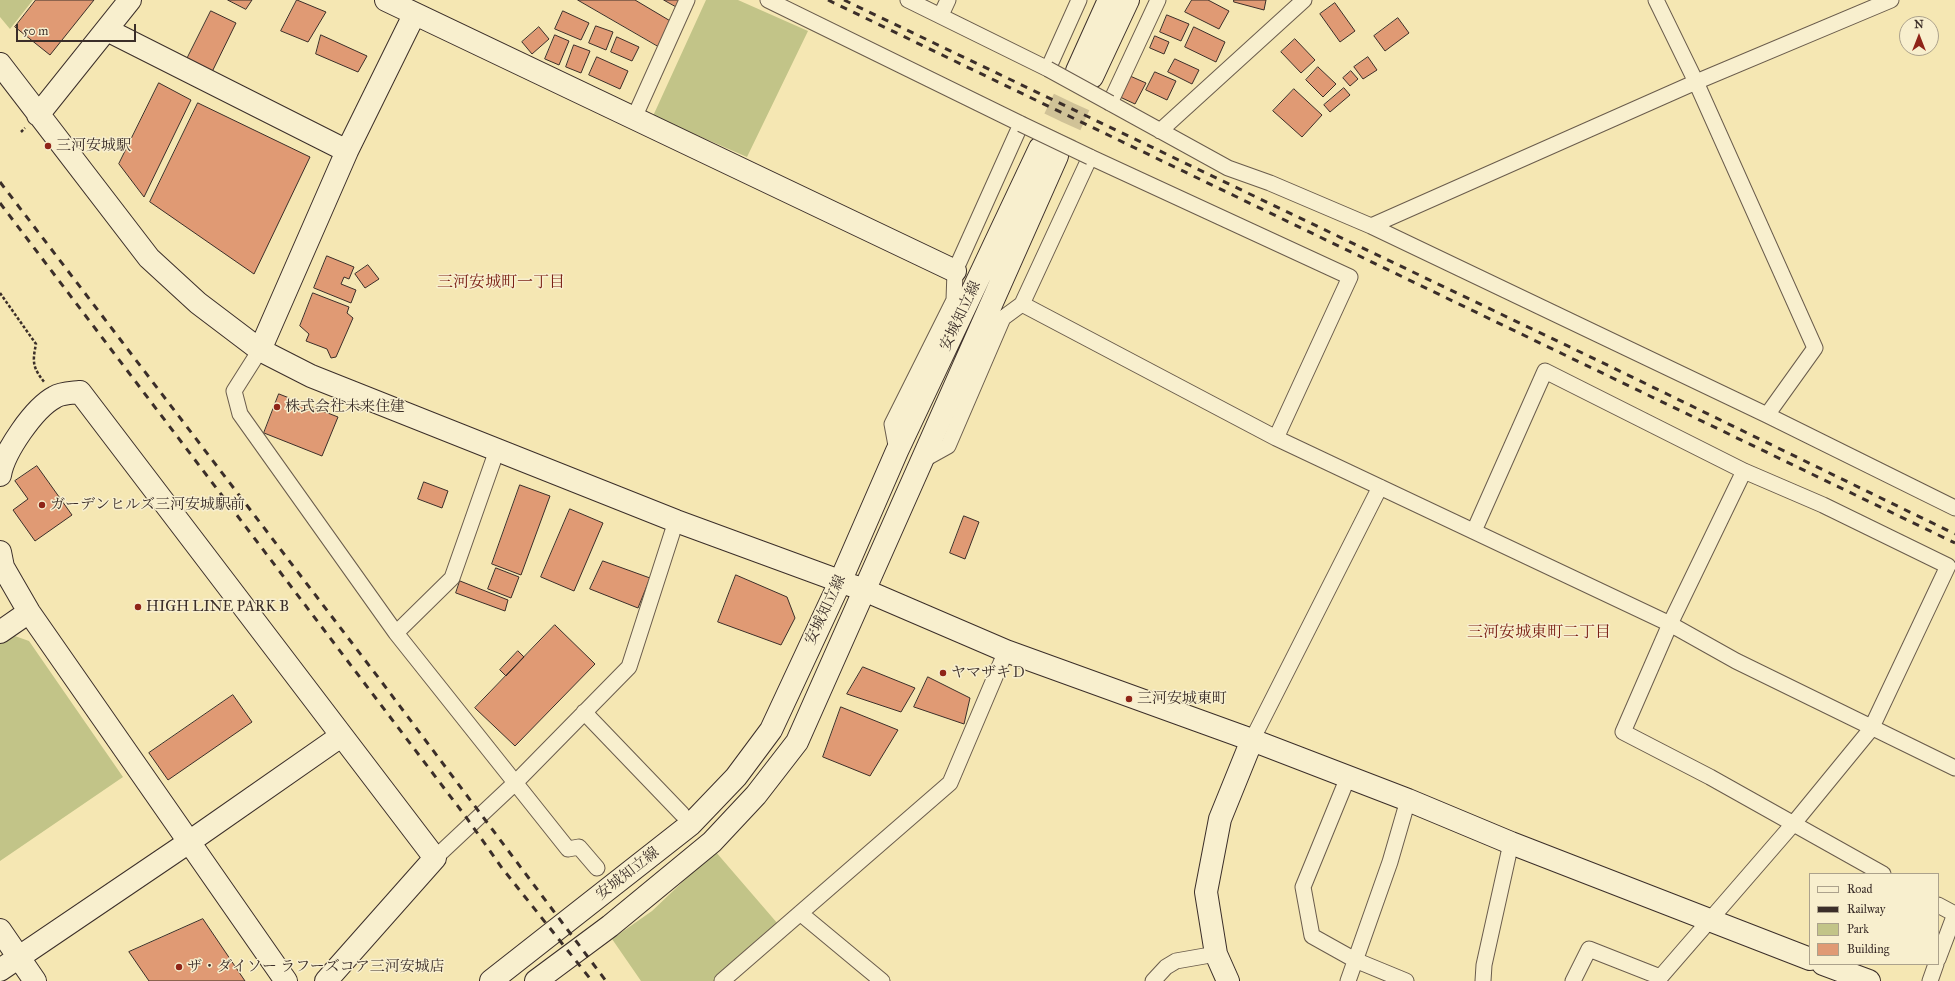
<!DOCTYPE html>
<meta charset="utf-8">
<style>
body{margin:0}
#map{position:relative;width:1955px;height:981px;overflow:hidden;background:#f5e7b3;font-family:"IM FELL Great Primer",serif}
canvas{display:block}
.legend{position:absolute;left:1809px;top:873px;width:130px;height:92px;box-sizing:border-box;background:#f8efce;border:1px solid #aca28c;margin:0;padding:5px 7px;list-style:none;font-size:12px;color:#3b2e29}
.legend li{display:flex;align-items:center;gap:8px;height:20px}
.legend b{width:20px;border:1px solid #aca28c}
.north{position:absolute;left:1899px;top:16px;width:40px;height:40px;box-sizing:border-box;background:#f8efce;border:1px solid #aca28c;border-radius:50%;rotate:0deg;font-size:11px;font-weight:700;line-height:16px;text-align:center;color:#3b2e29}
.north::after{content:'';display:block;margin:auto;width:14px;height:18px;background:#8f2418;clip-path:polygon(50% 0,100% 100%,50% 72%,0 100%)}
.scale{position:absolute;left:16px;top:24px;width:120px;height:18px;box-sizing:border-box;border:2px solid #3b2e29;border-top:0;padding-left:5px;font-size:12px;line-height:14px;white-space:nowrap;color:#3b2e29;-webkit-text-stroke:3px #f8efce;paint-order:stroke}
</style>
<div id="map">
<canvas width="1955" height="981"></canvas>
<ul class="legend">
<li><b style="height:5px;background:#f8efce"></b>Road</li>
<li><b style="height:5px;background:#3b2e29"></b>Railway</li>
<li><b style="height:11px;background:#c2c488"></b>Park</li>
<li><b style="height:11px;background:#e09a74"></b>Building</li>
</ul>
<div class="north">N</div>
<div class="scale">50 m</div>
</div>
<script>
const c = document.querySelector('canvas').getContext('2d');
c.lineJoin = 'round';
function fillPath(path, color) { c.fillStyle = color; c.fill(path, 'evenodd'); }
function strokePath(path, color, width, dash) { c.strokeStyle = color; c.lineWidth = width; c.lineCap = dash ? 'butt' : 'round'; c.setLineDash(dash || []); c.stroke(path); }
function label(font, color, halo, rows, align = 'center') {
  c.font = font + ' "IM FELL Great Primer","Noto Serif JP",serif'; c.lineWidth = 3; c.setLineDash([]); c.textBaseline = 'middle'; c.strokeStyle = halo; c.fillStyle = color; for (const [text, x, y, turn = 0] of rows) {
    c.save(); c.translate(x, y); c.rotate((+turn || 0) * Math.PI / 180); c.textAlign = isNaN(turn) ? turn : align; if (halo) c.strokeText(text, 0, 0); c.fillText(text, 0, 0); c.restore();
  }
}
fillPath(new Path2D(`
 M0,0H33L10,29L0,17Z
 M706,0H738L808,31L747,157L653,116Z
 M12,635L29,641L123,777L0,861V643Z
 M715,851L778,924L716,981H641L612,939L652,911Z`), '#c2c488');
const building = new Path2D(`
 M36,0H94L50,55L15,27Z
 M228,0H252L246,9Z
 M297,0L326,12L308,42L281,31Z
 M578,0H635L672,22L658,46Z
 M664,0H681L677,7Z
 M1192,0H1208L1229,11L1219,29L1185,12Z
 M1234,0H1266L1264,10L1234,2Z
 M1335,3L1355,31L1340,42L1320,14Z
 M211,11L236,23L210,76L185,63Z
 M563,11L589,23L581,40L555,29Z
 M1167,15L1189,24L1181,41L1160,32Z
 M1398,18L1409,33L1385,51L1374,36Z
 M596,26L613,32L606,50L589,43Z
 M539,27L549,39L532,54L522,42Z
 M1194,27L1225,42L1216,62L1185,47Z
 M321,35L367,56L358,72L316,54Z
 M555,35L569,41L559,65L545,59Z
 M1155,36L1169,42L1164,54L1150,48Z
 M617,37L639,47L632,61L611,52Z
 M1295,39L1315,60L1301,73L1281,52Z
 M574,45L590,51L581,73L566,67Z
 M597,57L628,71L620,89L589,75Z
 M1368,57L1377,70L1363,79L1354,67Z
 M1175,59L1199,70L1192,84L1168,72Z
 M1318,67L1336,84L1323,97L1306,80Z
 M1351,71L1358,79L1350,86L1343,78Z
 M1155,72L1176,81L1167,100L1146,90Z
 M1130,76L1146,83L1135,104L1120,97Z
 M159,83L191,100L144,197L119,164Z
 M1344,88L1350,95L1330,112L1324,105Z
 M1294,89L1322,115L1302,137L1273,111Z
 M198,103L310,157L254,274L150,202Z
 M327,256L354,267L349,279L344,277L341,284L356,290L351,303L314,288Z
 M368,265L379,279L365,288L355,274Z
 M313,293L349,307L347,313L353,318L336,357L331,358L327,349L306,341L309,334L300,326Z
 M279,394L338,417L322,456L264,433Z
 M37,466L72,515L35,541L13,510L28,499L15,481Z
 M424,482L448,491L442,508L418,499Z
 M520,485L550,496L521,575L492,564Z
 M570,509L603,523L574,591L541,577Z
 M964,516L979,522L965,559L950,553Z
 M603,561L650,578L638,608L590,589Z
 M496,568L519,577L511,598L488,589Z
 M736,575L787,597L795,618L781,645L718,622Z
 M460,581L508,600L505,611L456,593Z
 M555,625L595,664L515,746L475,708Z
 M518,651L524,657L506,676L500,670Z
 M863,667L915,688L901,712L847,694Z
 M928,677L970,698L964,724L914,707Z
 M233,695L252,722L168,780L149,753Z
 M841,707L898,730L870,776L823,757Z
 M203,919L245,981H149L129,952Z`);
fillPath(building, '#e09a74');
strokePath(building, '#3b2e29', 1);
strokePath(new Path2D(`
 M1040,148L1077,71
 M1057,156L1092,77`), '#d0c297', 22, [22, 11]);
const street = new Path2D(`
 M768,0L1021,124L955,271L954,300L892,424L897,451
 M908,0L1048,69L1079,0
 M1158,0L1110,103L1228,168L1270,183L1371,226L1767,415L1955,508
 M1656,0L1696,82L1815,348L1767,415
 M941,15L948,0
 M634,118L687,0
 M1160,131L1304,0
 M1371,226L1696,82L1891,0
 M1022,304L1276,438L1670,624L1736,661L1955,768
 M260,350L234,391L240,414L396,633L568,849L579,847L597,868
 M921,461L948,446L1003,318L1022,304L1090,157L1350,277L1276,438
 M1744,471L1670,624L1623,732L1710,777L1883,874
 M1474,531L1545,371L1744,471L1823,505L1948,566L1871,729L1794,823L1657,981
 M396,633L452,578L497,450
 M584,712L682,814
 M1252,740L1380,487
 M1348,777L1303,887L1312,936L1355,960L1406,981
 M435,858L515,783L629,667L676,521
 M1938,905L1955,914
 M800,913L882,981
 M1938,959L1955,914
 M722,981L950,783L1006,651
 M1153,981L1166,967L1176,961L1216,954
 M1348,981L1390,862L1408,800
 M1483,981L1484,965L1511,843
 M1573,981L1589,949L1660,977
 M1930,981L1936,964`);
const secondary = new Path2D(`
 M386,0L955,271
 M107,30L347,151
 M0,64L149,258L198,303L260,350L311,376L676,521L864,590L1006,651L1252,740L1408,800L1511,843L1810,959
 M1077,71L1109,0
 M1092,77L1128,0
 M38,115L130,0
 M260,350L347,151L414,15
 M0,475C4,452 34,408 55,397C61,393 72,393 80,392L435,858L326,981
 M0,552L3,567L29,612L286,981
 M0,632L29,612
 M0,930L35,981
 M1823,964L1869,981
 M0,970L189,842L341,736
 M491,981L691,824L736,777L771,730L840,582L897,451L1040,148
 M536,981L610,926L712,842L756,795L797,742L1057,156
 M1228,981L1216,954L1206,892L1220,819L1252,740`);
strokePath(street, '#6a5c4c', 17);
strokePath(secondary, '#3b2e29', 24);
strokePath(new Path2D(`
 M21,132L25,128
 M0,293L36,344C32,363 33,368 45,383`), '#3b2e29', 2.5, [3, 2]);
strokePath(street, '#f8efce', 15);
strokePath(secondary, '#f8efce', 22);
strokePath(new Path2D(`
 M828,0L1955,543
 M844,0L1597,360L1955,534
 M0,182L381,681L606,981
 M0,203L466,817L502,868L592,981`), '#3b2e29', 3, [7, 7]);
const streetBridge = new Path2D(`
 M1048,69L1110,103
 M1021,124L1090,157`);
strokePath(streetBridge, '#6a5c4c', 17, []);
strokePath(streetBridge, '#f8efce', 15);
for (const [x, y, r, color] of [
 [48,146,4,"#8f2418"],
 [277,407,4,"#8f2418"],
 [42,505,4,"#8f2418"],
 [138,607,4,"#8f2418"],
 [943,673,4,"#8f2418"],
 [1129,699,4,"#8f2418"],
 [179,967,4,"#8f2418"]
]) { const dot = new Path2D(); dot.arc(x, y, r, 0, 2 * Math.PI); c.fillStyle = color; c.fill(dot); strokePath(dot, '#f8efce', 1.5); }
label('15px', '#3b2e29', '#f8efce', [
 ["三河安城駅",56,146],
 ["株式会社未来住建",285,407],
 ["ガーデンヒルズ三河安城駅前",50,505],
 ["HIGH LINE PARK B",146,607],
 ["ヤマザキＤ",951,673],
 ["三河安城東町",1137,699],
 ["ザ・ダイソー ラフーズコア三河安城店",187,967]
], 'left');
label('15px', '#3b2e29', '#f8efce', [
 ["安城知立線",961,316,-65],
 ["安城知立線",826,610,-65],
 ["安城知立線",628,874,-38]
]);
label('16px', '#7a1f14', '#f8efce', [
 ["三河安城町一丁目",501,283],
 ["三河安城東町二丁目",1539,633]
]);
</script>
